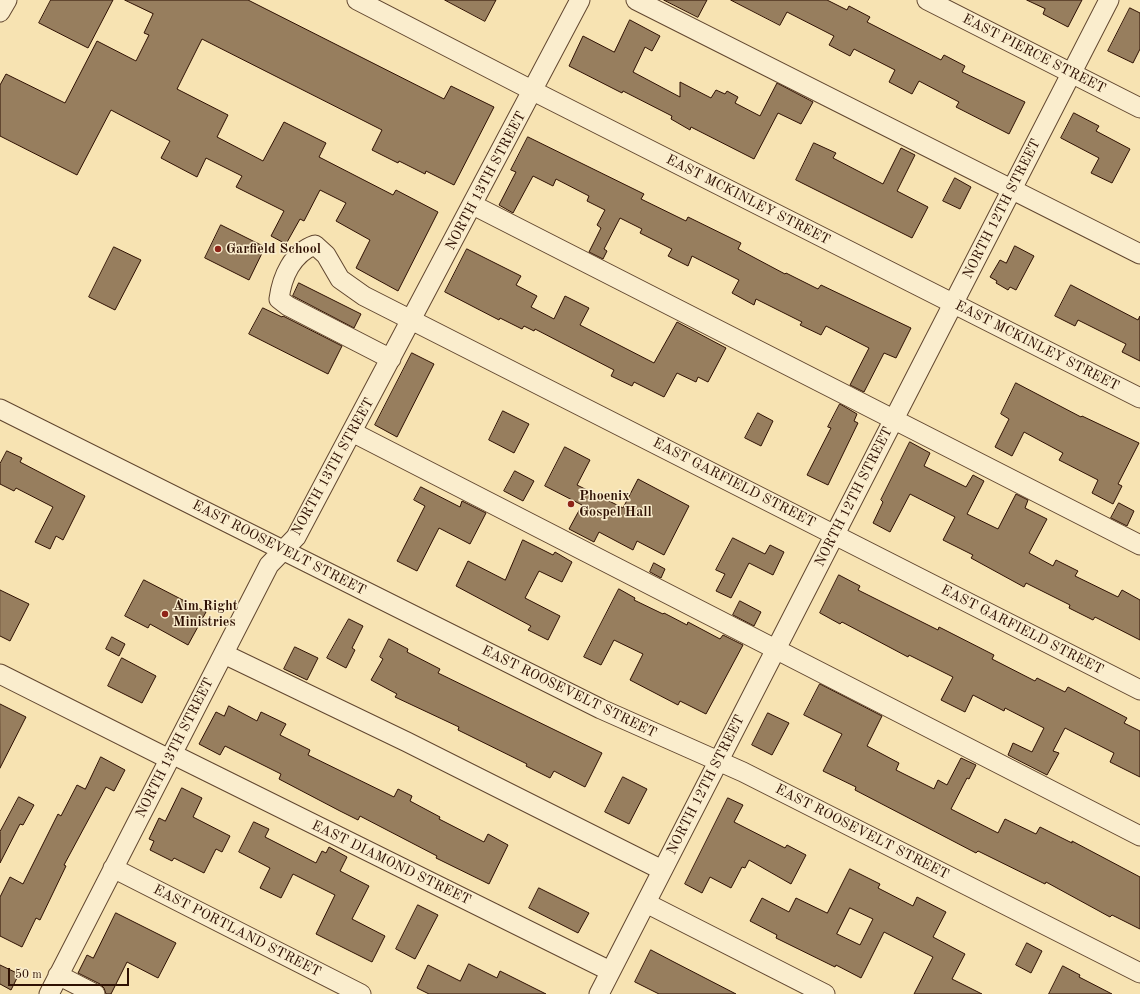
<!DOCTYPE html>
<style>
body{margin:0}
#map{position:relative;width:1140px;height:994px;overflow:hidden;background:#f7e3b2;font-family:"Old Standard TT",serif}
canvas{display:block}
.scale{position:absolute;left:8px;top:968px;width:121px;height:18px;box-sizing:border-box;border:2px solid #2f1103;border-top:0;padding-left:5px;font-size:12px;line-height:14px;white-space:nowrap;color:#2f1103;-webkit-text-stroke:3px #faedcd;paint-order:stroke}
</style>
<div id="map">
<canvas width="1140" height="994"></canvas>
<div class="scale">50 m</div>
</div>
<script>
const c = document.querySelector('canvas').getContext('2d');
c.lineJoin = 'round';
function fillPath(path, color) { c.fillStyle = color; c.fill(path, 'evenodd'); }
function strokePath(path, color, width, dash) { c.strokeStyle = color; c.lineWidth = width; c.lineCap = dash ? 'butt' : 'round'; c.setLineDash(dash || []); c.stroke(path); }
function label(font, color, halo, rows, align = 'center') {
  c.font = font + ' "Old Standard TT",serif'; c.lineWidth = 3; c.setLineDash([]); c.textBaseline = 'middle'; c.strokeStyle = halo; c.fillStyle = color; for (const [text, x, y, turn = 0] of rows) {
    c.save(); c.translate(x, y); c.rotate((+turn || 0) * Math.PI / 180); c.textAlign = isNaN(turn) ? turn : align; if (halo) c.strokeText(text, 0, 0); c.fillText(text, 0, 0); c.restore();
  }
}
const building = new Path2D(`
 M51,0H113L88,48L39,23Z
 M125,0H248L444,99L451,86L494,107L454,185L426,171L425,174L399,161L398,163L372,150L382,130L202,39L177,89L228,115L217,137L263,161L284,122L326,143L319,157L393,195L396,190L438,212L398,291L356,268L370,240L336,221L346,203L320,190L304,221L300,219L286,244L271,236L284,211L236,187L242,176L206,158L197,177L161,158L170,141L111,110L77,175L0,136V85L6,74L65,103L97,41L136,61L149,35L144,33L153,14Z
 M445,0H496L485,21Z
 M664,0H707L698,17Z
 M731,0H827L847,10L849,6L870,17L867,22L941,60L944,55L965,66L962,72L1025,102L1009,134L956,107L959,102L919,81L912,94L889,82L895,70L854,49L850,56L829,45L834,36L787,12L780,25Z
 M1027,0H1082L1068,27L1043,14L1045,9Z
 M1130,8L1140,13V49L1133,63L1108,51Z
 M630,20L660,36L652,51L645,47L633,72L680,97V82L711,98L716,90L725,94L727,91L738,97L735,103L760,116L777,83L813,102L801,124L778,113L754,159L691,127L690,130L671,119L672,116L623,91L622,93L569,66L583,36L614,52Z
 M1074,113L1099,126L1096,131L1130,149L1112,183L1091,173L1099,158L1061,138Z
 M528,137L644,194L641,199L686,221L688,217L741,243L738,249L785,274L786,273L818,289L821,285L911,328L896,358L884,353L864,392L850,385L869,348L826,326L821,335L800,325L802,322L756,299L754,305L732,293L739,280L692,256L688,266L668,256L672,249L640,233L642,229L620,218L604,249L607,251L603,259L589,252L601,228L597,225L605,210L587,201L589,196L556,179L553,186L533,176L513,213L499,205L516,172L511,170Z
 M814,143L836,153L833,158L883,184L901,148L915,155L897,191L928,207L912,238L796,180Z
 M955,178L971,187L960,209L943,201Z
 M221,225L265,247L249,280L205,258Z
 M1015,246L1034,256L1016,290L1010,287L1008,290L996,283L997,281L990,277L1000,260L1006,263Z
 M114,247L141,260L115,310L89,297Z
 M467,249L521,276L516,285L537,296L531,307L554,319L565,296L589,308L580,325L654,363L677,322L726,348L708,382L698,377L696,382L677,373L664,397L634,382L632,386L611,376L614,370L535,329L534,331L524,326L522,329L500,318L499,320L445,292Z
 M299,283L361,314L354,328L293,296Z
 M1071,285L1138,320L1140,316V361L1122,352L1126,344L1078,320L1075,326L1055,316Z
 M263,308L282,317L283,316L342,346L328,374L249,334Z
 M412,353L434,364L397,437L375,425Z
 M1016,383L1081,417L1082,416L1139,443L1118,484L1122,486L1113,504L1092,493L1098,480L1059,460L1063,453L1024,432L1012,456L995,447L1009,419L1001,414Z
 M840,404L857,414L854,421L858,423L828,485L807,475L831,428L828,427Z
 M503,411L529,424L514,453L489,440Z
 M758,413L773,421L761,446L745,438Z
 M910,442L930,453L924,466L966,487L973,475L984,481L967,514L998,529L1016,494L1028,500L1025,508L1047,519L1029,553L1053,566L1056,560L1078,571L1075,576L1118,597L1122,590L1140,600V640L1095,617L1093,620L1069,608L1070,605L1026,583L1024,587L971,558L973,555L943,540L955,517L910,494L890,532L873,523L883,502L881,500Z
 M565,447L590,460L577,485L623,508L638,479L689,506L664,555L637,541L633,550L599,532L594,542L569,529L582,505L545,486Z
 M7,451L22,458L20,462L85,496L63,540L56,536L50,549L35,542L53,507L16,488L14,491L0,484V464Z
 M515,471L534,481L523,501L504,491Z
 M421,487L460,507L462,501L486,513L470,544L439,528L417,571L397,561L425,506L414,500Z
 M1119,503L1134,511L1127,526L1111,518Z
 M733,538L765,554L770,545L784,552L773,575L749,563L731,598L716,591L725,574L716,570Z
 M523,540L553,555L555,552L572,562L562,582L539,571L525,598L560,616L548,640L528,630L531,626L456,586L468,561L505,580Z
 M654,563L665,569L661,578L650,572Z
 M839,575L860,586L858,590L938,630L939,627L994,655L992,659L1035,681L1037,678L1065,692L1068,687L1127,718L1124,723L1140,731V777L1110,762L1114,753L1065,728L1053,751L1059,753L1047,775L1008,755L1013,743L1032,752L1044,728L1005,708L1004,711L973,695L965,712L941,700L953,677L909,655L908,657L842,622L840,624L820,613Z
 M144,580L206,612L188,645L150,624L148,628L125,616Z
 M619,589L635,598L634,600L663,614L664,613L687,625L688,622L720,639L723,635L743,645L706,714L680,701L678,705L630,680L643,654L614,640L601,665L584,657Z
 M0,590L29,604L10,641L0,636Z
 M740,601L761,612L754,626L733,615Z
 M349,619L363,626L352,648L355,650L346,668L327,658Z
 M112,637L125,644L119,656L106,649Z
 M389,639L408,649L407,652L440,669L438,673L602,753L585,787L554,771L550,778L526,766L527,764L458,730L459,727L395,697L397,694L371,680L383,659L380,657Z
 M295,647L318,658L307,680L284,669Z
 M122,658L156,676L142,703L108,686Z
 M820,684L882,716L867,746L899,763L896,770L934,789L938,780L947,785L961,758L976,765L969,779L967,778L951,809L998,833L1005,819L1036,834L1040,827L1072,843V841L1140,877V929L1112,915L1110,917L1046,882L1045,884L978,851L976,853L855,790L856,787L823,771L842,734L804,715Z
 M0,704L26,717L0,768Z
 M229,706L257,721L261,712L286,724L280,735L310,750L308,755L394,797L398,789L412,796L410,801L440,817L439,819L484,842L488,834L508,845L489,884L436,858L437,856L360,816L358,820L340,811L279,779L281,774L225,746L220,755L199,744L216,712L224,716Z
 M768,713L789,723L772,755L752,745Z
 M101,757L125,770L114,791L106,787L64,865L66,866L40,920L36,918L22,947L0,936V897L10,877L23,884L58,814L61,816L77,785L85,789Z
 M623,777L647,789L629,824L605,812Z
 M182,788L202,798L193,817L230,836L222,852L216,849L204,873L174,858L172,861L150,850L154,841L149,839L159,818L165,821Z
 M19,797L34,805L23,825L20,824L0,863V832Z
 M728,798L743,805L734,822L785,848L787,845L806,855L791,884L749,860L745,868L742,867L731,888L710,877L702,893L685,884Z
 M254,822L269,829L265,837L316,863L322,851L326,853L329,847L347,857L340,871L369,886L352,919L385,936L372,962L316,934L335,895L293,874L281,898L260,888L270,868L239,852Z
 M850,869L880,884L878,888L913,906L917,897L946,912L933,937L965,954L952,979L982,994H914L933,957L884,932L861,978L836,965L835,967L776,938L777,935L750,921L762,898L789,912L796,898L827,913ZM850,908L873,919L860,945L837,934Z
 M539,888L589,913L578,933L529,908Z
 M418,905L438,915L415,959L396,949Z
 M116,913L176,943L158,978L127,962L111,994H106L104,988L100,984L78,973L87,955L93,958Z
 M1027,943L1042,951L1031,973L1016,965Z
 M651,950L672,961L736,994H659L635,982Z
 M469,964L497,978L500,971L546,994H429L417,988L428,965L460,981Z
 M0,965L19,974L11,990L0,984Z
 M1063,966L1080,975L1079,977L1112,994H1049Z`);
fillPath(building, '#977e5e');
strokePath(building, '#2f1103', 1);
const minor = new Path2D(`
 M357,0L545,97L1140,398
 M636,0L1140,254
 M927,0L1140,108
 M0,12L7,0
 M473,205L1140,545
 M391,359L288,306L279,299C282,277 292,253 315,245L326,255L340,279L364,296L1140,690
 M0,409L601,709L743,772L1140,973
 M352,432L1140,836
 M224,654L407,742L662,870
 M0,674L169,759
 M172,754L610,971
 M113,868L361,994
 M646,903L825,994
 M58,975L95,994
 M49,994L269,565L296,537L580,0
 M599,994L1109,0`);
strokePath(minor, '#61462f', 21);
strokePath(minor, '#faedcd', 19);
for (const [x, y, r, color] of [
 [218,249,4,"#8f2418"],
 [571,504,4,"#8f2418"],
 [165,614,4,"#8f2418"]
]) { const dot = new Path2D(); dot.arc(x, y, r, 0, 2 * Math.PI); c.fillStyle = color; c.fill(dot); strokePath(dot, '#faedcd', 1.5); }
label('14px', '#2f1103', '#faedcd', [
 ["EAST PIERCE STREET",1034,54,27],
 ["NORTH 13TH STREET",486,181,-62],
 ["EAST MCKINLEY STREET",748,200,27],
 ["NORTH 12TH STREET",1002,209,-63],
 ["EAST MCKINLEY STREET",1037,346,27],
 ["NORTH 13TH STREET",333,467,-61],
 ["EAST GARFIELD STREET",734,483,27],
 ["NORTH 12TH STREET",854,497,-63],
 ["EAST ROOSEVELT STREET",279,548,27],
 ["EAST GARFIELD STREET",1022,630,27],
 ["EAST ROOSEVELT STREET",569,692,26],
 ["NORTH 13TH STREET",175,748,-63],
 ["NORTH 12TH STREET",706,785,-63],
 ["EAST ROOSEVELT STREET",862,832,27],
 ["EAST DIAMOND STREET",391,863,26],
 ["EAST PORTLAND STREET",237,931,27]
]);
label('bold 14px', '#2f1103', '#faedcd', [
 ["Garfield School",226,249],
 ["Phoenix",579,496],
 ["Gospel Hall",579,512],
 ["Aim Right",173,606],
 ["Ministries",173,622]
], 'left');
</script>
